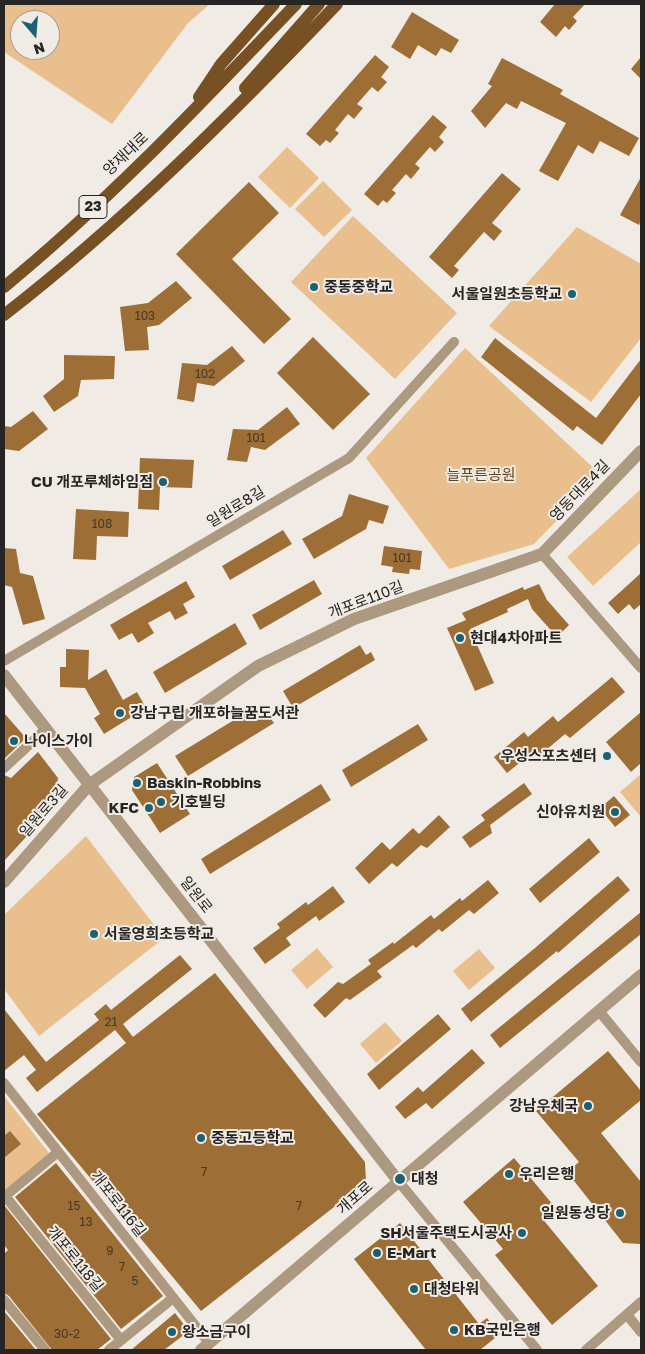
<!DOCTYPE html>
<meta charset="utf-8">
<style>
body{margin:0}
#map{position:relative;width:645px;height:1354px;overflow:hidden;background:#f0ebe5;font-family:"Golos Text",sans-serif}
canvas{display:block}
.frame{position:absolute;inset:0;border:5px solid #272523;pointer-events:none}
.north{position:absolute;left:10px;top:10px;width:50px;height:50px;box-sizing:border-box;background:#f0ebe5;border:1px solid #a09c97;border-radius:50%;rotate:162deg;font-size:14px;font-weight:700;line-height:20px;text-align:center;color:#272523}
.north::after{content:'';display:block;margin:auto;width:18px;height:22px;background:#1c6173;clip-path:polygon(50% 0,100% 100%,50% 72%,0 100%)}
</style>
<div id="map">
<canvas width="645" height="1354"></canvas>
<div class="frame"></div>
<div class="north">N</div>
</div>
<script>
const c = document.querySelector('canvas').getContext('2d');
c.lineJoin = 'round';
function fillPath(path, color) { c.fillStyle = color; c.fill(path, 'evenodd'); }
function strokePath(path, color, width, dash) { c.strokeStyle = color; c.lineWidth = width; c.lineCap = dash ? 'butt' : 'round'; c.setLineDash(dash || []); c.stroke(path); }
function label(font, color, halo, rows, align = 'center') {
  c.font = font + ' "Golos Text","Noto Sans KR",sans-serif'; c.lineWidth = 4; c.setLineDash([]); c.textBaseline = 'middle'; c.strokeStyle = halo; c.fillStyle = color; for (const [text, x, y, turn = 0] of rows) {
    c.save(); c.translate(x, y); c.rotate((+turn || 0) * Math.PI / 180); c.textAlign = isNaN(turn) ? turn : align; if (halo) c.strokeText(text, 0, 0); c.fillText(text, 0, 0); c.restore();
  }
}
fillPath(new Path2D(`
 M4,4H210L188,23L112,124L4,52ZM20,20H50V50H20Z
 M287,147L319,178L290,208L258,177Z
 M323,181L352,210L324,237L295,209Z
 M353,216L457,313L395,379L291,282Z
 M577,227L641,264V338L591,402L489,326Z
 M465,348L601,475L534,544L449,569L366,458Z
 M641,489V542L593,586L567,557Z
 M641,774V817L620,792Z
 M86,836L164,938L39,1036L4,989V915Z
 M317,948L333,967L307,989L291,970Z
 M479,949L495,968L469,990L453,971Z
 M385,1022L402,1041L376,1063L360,1044Z
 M4,1096L49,1153L4,1191Z`), '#e9bf8e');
fillPath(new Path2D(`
 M555,4H585L573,17L577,21L569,30L565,26L556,37L540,22Z
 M412,12L459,40L451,53L441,48L436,56L418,45L410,59L391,47Z
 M375,55L389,67L381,77L387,82L378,92L372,87L357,104L363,108L354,119L348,114L335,130L339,133L330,143L326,140L320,146L306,134Z
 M641,57V79L631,69Z
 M502,58L563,90L560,94L639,138L629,156L600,141L593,154L578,145L558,181L539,171L566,123L521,101L517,109L506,103L485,128L471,111L492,86L488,84Z
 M433,115L447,127L439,137L444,142L435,152L430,147L415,164L420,168L411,179L406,174L392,190L396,193L387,203L383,200L378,206L364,194Z
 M502,173L521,189L492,223L502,231L494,241L484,232L454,266L459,270L452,278L429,257Z
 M641,177V220L639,225L620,215Z
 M249,182L279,213L232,259L291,319L264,344L176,254Z
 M176,281L192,298L159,325L147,327L149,350L125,351L120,307L148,303Z
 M313,337L370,394L333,430L277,373Z
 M495,338L596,418L641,359V394L602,445L577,426L573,431L481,357Z
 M232,346L245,361L214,386L197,383L194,402L177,399L182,363L207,365Z
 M64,355L115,356L114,379L81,380L78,396L54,412L43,396L64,379Z
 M287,407L300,424L265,450L251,447L247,462L227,460L233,429L258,430Z
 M33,411L48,429L19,451L4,449V426L11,427Z
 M140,458L194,460L192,488L160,487L159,510L138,509Z
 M349,494L389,506L383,524L369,520L366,529L314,559L302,539L342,516Z
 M76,509L129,512L128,537L97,536L96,560L73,559Z
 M283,530L292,544L230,580L222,566Z
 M384,546L422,551L420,570L410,569L409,574L392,572L393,567L381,565Z
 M4,548L16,549L20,573L33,576L45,619L23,625L12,587L4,585Z
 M641,573V604L634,610L629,604L618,614L608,603Z
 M314,580L322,594L260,630L252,615Z
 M186,581L195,597L183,604L188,613L175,620L170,611L148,623L154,633L138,643L132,633L119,640L110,625Z
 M539,584L547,600L569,625L557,637L532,609L528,599L507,609L508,612L470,629L494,683L475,691L447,628L466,620L462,613L523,587L524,590Z
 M235,623L247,644L165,693L153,672Z
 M360,645L366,655L371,652L375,660L293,708L283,691Z
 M66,649L89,650L88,680L106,669L123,700L137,692L146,708L104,734L94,718L100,714L85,688L60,687V667H66Z
 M612,677L625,692L570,738L565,734L538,757L534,751L507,773L494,757L524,732L528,737L553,716L558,722Z
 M257,706L265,719L269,716L274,723L188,776L175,756Z
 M641,712V763L631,772L606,742Z
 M4,713L26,738L4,759Z
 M418,724L428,740L351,787L342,770Z
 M38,752L58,778L56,798L43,809L48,813L4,861V775L11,778Z
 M157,763L190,814L160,833L132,790L134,777Z
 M524,783L532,794L490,825L492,833L470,848L462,837L485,820L481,815Z
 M321,784L331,800L210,874L201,859Z
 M614,796L630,815L615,827L600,808Z
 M439,815L450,827L427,848L421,845L397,867L392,863L369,884L355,868L382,842L390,850L413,828L419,834Z
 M589,838L600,852L540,903L529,889Z
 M618,876L630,890L558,953L557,951L471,1022L461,1009L535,948Z
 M488,880L499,893L474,914L469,910L442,932L439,929L416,948L413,945L377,971L382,977L350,1000L346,998L325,1018L313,1005L338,982L343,984L371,964L368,960L393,942L394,944L431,915L434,919L460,898L462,901Z
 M333,886L345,902L319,921L316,916L286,938L291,945L265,964L253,948L280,928L277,924L306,902L308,905Z
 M641,912V934L500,1048L490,1035Z
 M180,955L192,969L123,1024L133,1037L215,973L365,1162L366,1182L201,1311L37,1114L126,1043L115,1030L37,1092L26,1078L36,1070L24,1055L4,1071V1009L46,1062L99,1020L94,1014L106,1004L111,1010Z
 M438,1014L451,1029L379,1090L367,1074Z
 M472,1049L485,1063L432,1109L426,1103L405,1119L395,1107L418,1087L423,1092Z
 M608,1051L641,1091V1100L601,1133L641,1182V1244L623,1243L567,1172L579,1162L536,1111Z
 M10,1131L21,1144L4,1158V1136Z
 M514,1158L554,1206L541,1217L598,1286L552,1325L495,1255L503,1249L463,1202Z
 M56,1163L163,1296L121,1329L15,1197Z
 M4,1205L111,1339L97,1350H52L9,1296L4,1293V1254L8,1250L4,1245Z
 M400,1223L479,1324L487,1318L500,1334L480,1350H426L354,1259Z
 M4,1311L36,1350H4Z
 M175,1313L189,1331L164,1350H131Z`), '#9d6f36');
strokePath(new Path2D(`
 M542,554L641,668
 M4,661L349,458L454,342
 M4,768L45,730
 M599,1011L641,1062
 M4,1083L209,1343
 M399,1182L537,1350
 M5,1196L121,1340
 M4,1197L58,1152
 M4,1300L45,1350
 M628,1316L641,1332
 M109,1350L173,1298
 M586,1350L641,1302`), '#ad9880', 10);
strokePath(new Path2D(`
 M4,675L399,1182
 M4,882L89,785L258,666L354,619L542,554L641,451
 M201,1350L641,975`), '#ad9880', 12);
strokePath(new Path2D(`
 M245,88L319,4
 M199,97L221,64L274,4
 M4,287C109,201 202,102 296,4
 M4,315C124,222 232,114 337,4`), '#775123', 12);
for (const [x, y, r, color] of [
 [314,287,5,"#1c6173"],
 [572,294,5,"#1c6173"],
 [163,482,5,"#1c6173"],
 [460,638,5,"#1c6173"],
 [120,713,5,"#1c6173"],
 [14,741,5,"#1c6173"],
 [607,756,5,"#1c6173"],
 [137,783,5,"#1c6173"],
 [161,802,5,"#1c6173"],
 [149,808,5,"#1c6173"],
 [615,812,5,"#1c6173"],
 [94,934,5,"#1c6173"],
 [588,1106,5,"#1c6173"],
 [201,1138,5,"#1c6173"],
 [509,1174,5,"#1c6173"],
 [400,1179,6,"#1c6173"],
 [620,1213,5,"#1c6173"],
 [522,1233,5,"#1c6173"],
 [377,1253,5,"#1c6173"],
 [414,1289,5,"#1c6173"],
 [454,1330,5,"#1c6173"],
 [172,1332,5,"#1c6173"]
]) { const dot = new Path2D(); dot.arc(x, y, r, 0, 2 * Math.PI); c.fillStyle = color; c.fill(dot); strokePath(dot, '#f0ebe5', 2); }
label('12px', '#443828', null, [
 ["103",145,316],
 ["102",205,374],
 ["101",256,438],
 ["108",102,524],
 ["101",402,558],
 ["21",111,1022],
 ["7",204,1172],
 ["15",74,1206],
 ["7",299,1206],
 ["13",86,1222],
 ["9",110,1251],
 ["7",122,1267],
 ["5",135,1281],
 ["30-2",67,1334]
]);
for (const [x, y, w] of [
 [93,207,28]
]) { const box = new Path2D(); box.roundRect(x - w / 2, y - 11.5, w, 23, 4); c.fillStyle = '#f0ebe5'; c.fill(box); strokePath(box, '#272523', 1); }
label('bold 14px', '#272523', null, [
 ["23",93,207]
]);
label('15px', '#272523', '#f0ebe5', [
 ["양재대로",126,154,-43],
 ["영동대로4길",580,491,-46],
 ["일원로8길",236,507,-31],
 ["개포로110길",366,600,-21],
 ["일원로3길",44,811,-49],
 ["일원로",196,895,52],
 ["개포로",355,1198,-41],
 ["개포로116길",118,1204,52],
 ["개포로118길",75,1259,51]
]);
label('bold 15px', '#272523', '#f0ebe5', [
 ["중동중학교",324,287],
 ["서울일원초등학교",562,294,"right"],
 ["CU 개포루체하임점",153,482,"right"],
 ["현대4차아파트",470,638],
 ["강남구립 개포하늘꿈도서관",130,713],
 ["나이스가이",24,741],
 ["우성스포츠센터",597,756,"right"],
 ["Baskin-Robbins",147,783],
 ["기호빌딩",171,802],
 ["KFC",139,808,"right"],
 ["신아유치원",605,812,"right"],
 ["서울영희초등학교",104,934],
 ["강남우체국",578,1106,"right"],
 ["중동고등학교",211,1138],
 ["우리은행",519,1174],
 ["대청",411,1179],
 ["일원동성당",610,1213,"right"],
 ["SH서울주택도시공사",512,1233,"right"],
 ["E-Mart",387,1253],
 ["대청타워",424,1289],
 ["KB국민은행",464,1330],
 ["왕소금구이",182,1332]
], 'left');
label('15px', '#69471b', '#f0ebe5', [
 ["늘푸른공원",481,475]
]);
</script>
